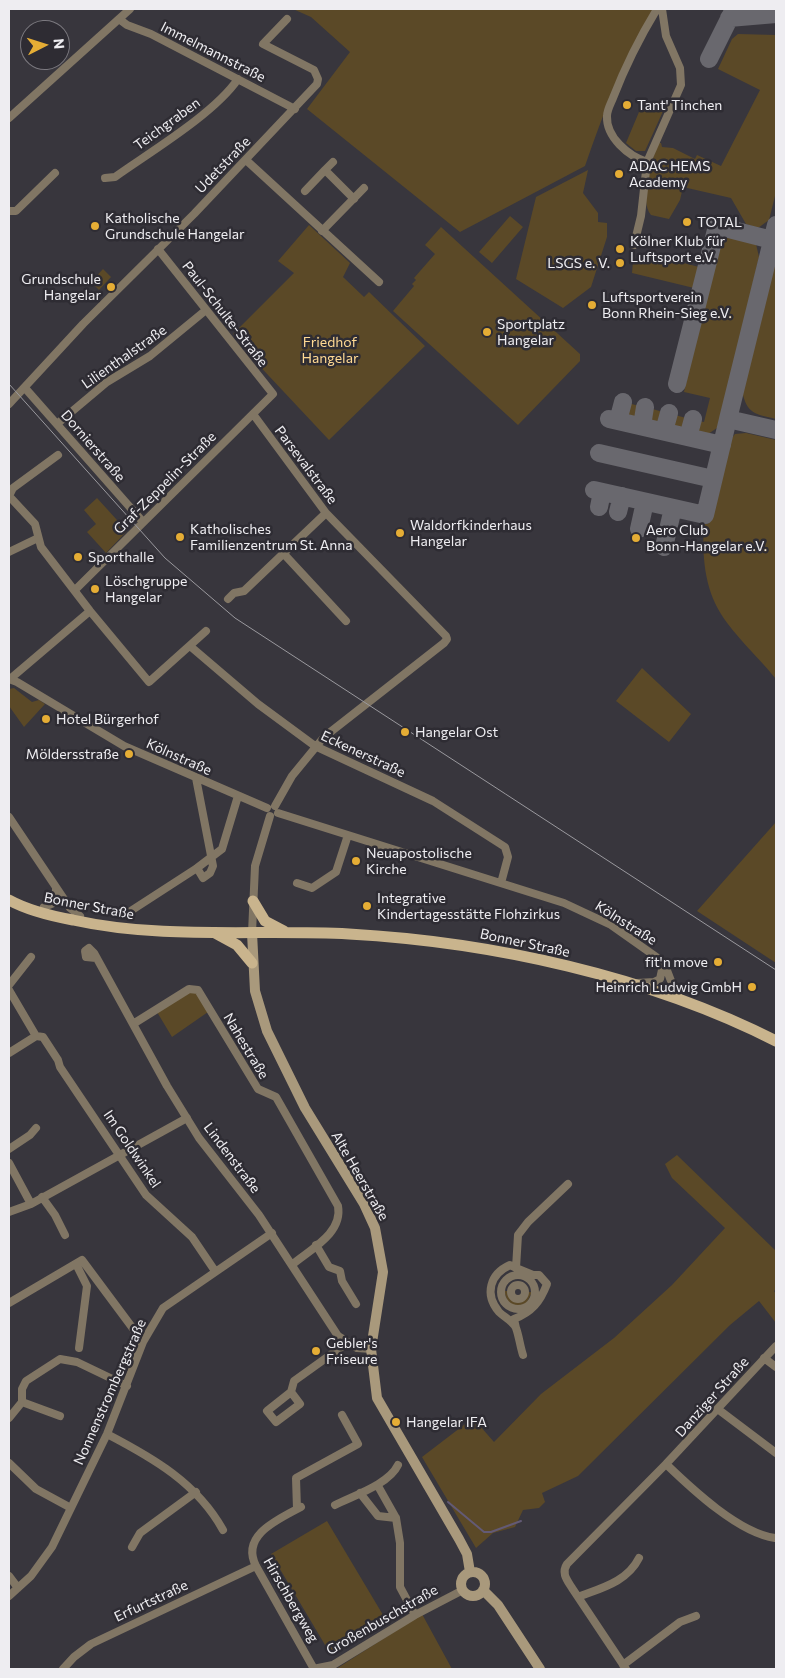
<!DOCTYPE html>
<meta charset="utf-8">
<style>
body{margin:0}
#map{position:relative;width:785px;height:1678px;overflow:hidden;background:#38363d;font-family:Commissioner,sans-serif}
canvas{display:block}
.frame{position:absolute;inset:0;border:10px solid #eeedf1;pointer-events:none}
.north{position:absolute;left:20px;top:20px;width:50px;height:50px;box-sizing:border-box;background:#2e2c33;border:1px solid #7b797f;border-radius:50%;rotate:85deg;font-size:14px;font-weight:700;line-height:20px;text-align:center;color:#eeedf1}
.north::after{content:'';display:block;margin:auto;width:18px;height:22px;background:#e5ad35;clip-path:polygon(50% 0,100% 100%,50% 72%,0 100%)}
</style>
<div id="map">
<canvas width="785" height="1678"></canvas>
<div class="frame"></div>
<div class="north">N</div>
</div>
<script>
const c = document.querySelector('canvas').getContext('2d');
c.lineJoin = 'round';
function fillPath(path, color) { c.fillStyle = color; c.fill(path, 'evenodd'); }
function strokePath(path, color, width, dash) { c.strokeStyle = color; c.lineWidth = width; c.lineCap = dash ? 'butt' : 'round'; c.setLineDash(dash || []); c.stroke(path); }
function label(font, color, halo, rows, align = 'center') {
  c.font = font + ' Commissioner,sans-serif'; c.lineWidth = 5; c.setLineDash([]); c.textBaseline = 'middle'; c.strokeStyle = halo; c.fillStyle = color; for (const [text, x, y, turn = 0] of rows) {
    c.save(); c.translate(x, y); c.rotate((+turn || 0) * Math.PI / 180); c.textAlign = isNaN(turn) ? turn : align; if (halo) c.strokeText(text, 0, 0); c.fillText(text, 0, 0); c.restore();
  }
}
fillPath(new Path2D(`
 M293,9H654C624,59 604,111 585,166L460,232L307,109L350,52L311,17Z
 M738,34L776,35V192L769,220L758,228L746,224L731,198L683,187L680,200L669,219L651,215C639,201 651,159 659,143H661L662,147L673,148L695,159L697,155L721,166L760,90L718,69L732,39Z
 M644,100L664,109L645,151H636L626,143Z
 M588,170L583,193L598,213V222L607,223V237L591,287L563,308L516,279L536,197Z
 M510,216L523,227L492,263L479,252Z
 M309,225L350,263L343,277L364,297L369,292L425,346L329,440L253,359L233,334L294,273L278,261Z
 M441,227L580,354V361L518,425L393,311L414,286L412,284L416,280L414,278L435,254L425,245Z
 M732,236L756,244L759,257L720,426L705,436L692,433L695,424L699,421L704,422L710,398L684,392L717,246L720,241Z
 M776,255V419C755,414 747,414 742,391Z
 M643,256L667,263L669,259L699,267L694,288L632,273L633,261L641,263Z
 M103,269L111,277L99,290L91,282Z
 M628,403L639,406L641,409L637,419L622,415Z
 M649,408L663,412L665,415L663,424L645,421Z
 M675,415L686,418L683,431L668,427Z
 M746,433L776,440V679C760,659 734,635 721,614C704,587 702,554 704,524H708L729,442L735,434Z
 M97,498L127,531L106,553L87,532L96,524L84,510Z
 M642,668L691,714L669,742L616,701Z
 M14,688L32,702L39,700L45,704L24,727L9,706V689Z
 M776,822V963L697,911Z
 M190,991L197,993L208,1012L172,1037L157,1012Z
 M677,1155L776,1251V1289L774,1291L776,1294V1323L759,1301L730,1325L578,1476L542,1493L545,1502L539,1508L523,1510L515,1527L493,1533L476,1548L422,1457L473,1418L494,1442L541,1394L614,1338L672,1285L725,1228L672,1178L665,1164Z
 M504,1291H509L511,1297L518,1301L523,1300L527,1292H532L526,1304L516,1306L508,1303Z
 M327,1521L386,1620L331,1655L271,1554Z
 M422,1614L452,1669H336Z`), '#5b4927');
strokePath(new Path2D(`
 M448,1502L484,1532H491L521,1521`), '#635a75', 2);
strokePath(new Path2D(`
 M729,18L776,14
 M709,59L734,9
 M776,225L728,419L776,430
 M677,384L717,226L772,240
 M609,419L722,445
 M618,421L623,402
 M642,426L645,407
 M664,431L669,413
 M688,437L693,419
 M599,453L713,479
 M594,490L705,515L728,419
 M599,507L602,492
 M618,512L622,496
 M639,529L645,502
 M664,547L673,508`), '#69686e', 18);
strokePath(new Path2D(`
 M119,19L127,25L151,34L295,109
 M9,118L130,9
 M246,160L379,282
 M333,162L325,170L354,199
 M647,162C628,156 606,137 607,116C607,110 611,103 613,98C625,67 640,37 657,9
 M105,178L115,177C150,152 214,114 238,79
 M305,191L325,170
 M9,211H16L55,173
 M322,231L364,188
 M634,245L641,216L647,162L681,85L680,68L666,36L662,9
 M25,388L143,522
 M9,404L83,324L194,214L317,84L318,79L314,70L263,44L287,19
 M253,414L326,513L446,636L447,639L444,643L324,737L292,776L275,806
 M57,424L107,382L150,356L206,310
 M58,455L13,488L9,496L35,524L41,547L90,611L149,682L206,631
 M9,552L38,538
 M283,553L346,621
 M75,590L273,394L158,249
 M228,599L234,593L244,591L326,513
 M190,646L258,704L315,746L433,801L505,847L508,857L501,883
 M9,679L17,682L124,746L267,808
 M10,679L90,611
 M196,778L213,866L210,873L203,878L197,868
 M278,813L564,903L611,925L662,961C671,974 670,987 681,999
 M9,817L70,908L80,916
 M297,883L312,888L336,872L348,835
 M44,907L56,902V888
 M126,914L197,868L222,849L238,796
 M252,933L255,866L270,816
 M96,958L86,957L85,951L89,948L94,953L167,1086L199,1138L259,1215L338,1336L357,1348L371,1349
 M637,983L654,982L660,979L663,965
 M9,985L31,957
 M9,990L36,1036L43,1037L58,1060L60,1067L146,1195L192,1237L215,1271
 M133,1024L189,989L198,990L258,1089L276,1097L338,1206C343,1233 311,1249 293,1264
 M9,1053L36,1036
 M9,1149L30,1135L36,1128
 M9,1163L31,1204
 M42,1197L55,1215L65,1235
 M9,1212L31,1204L187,1118
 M316,1245L329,1267L340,1271L342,1281L356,1304
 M76,1264L87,1286L79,1348
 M516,1268L510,1265C490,1274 484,1294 499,1312C504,1317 513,1321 516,1328C519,1336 520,1346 523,1355
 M501 1292a17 17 0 1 1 34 0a17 17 0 1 1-34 0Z
 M511 1292a7 7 0 1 1 14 0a7 7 0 1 1-14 0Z
 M9,1303L82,1260L143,1342
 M516,1328L514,1319C532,1312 540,1302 547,1284L539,1275H533L516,1268L518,1235L528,1222L568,1184
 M764,1358L776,1367
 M291,1392L300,1404L276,1422L267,1411L291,1392L294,1381L347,1343
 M22,1402L60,1416
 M719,1410L776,1453
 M9,1418L22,1402V1389L26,1381L60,1359L77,1362L127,1386
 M107,1434C153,1458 197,1483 223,1530
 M9,1463L36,1489L71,1508
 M378,1486L396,1518L400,1543V1587L415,1615
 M360,1493L378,1516L396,1518
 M335,1505C355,1495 389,1484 398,1465
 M301,1507C279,1519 240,1535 256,1566L314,1669
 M297,1509L296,1478L358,1444L342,1415
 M775,1538C739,1533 693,1490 666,1464L776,1346
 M132,1547L140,1533L196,1492
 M9,1576L18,1588
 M9,1596L31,1576L52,1547L107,1434L143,1342L163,1308L272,1233
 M578,1597C601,1588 627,1582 639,1558
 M623,1665L680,1622L696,1616
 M63,1669L74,1657L91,1644L256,1566
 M313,1669L333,1665L415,1615L463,1590
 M626,1669L572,1588C567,1580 561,1573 567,1564L666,1464`), '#817664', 8);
strokePath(new Path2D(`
 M252,933L255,991L267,1031L305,1108L364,1204L375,1228L383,1272L371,1349L377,1398L459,1539L467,1554L470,1572
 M461 1584a12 12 0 1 1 24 0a12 12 0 1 1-24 0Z
 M483,1590L498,1605L540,1669`), '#a9997c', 10);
strokePath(new Path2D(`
 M9,900C29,911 51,916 73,920C163,940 257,929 349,934C492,942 648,976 776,1041
 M253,901L265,921L284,931
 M215,933L237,945L252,963`), '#c9b48d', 11);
strokePath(new Path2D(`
 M9,384L165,558L235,618L776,970`), '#9a999e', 1);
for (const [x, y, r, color] of [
 [627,105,5,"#e5ad35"],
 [619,174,5,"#e5ad35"],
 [687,222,5,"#e5ad35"],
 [95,226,5,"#e5ad35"],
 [620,249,5,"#e5ad35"],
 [620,263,5,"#e5ad35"],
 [111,287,5,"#e5ad35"],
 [592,305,5,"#e5ad35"],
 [487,332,5,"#e5ad35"],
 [400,533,5,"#e5ad35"],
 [180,537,5,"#e5ad35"],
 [636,538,5,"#e5ad35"],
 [78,557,5,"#e5ad35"],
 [95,589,5,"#e5ad35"],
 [46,719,5,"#e5ad35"],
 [405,732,5,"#e5ad35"],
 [129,754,5,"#e5ad35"],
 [356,861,5,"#e5ad35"],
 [367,906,5,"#e5ad35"],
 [718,962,5,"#e5ad35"],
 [752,987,5,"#e5ad35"],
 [316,1351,5,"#e5ad35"],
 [396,1422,5,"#e5ad35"]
]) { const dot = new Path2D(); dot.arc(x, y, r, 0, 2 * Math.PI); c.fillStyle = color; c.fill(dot); strokePath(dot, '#2e2c33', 2); }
label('14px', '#eeedf1', '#2e2c33', [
 ["Immelmannstraße",213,52,27],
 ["Teichgraben",167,124,-36],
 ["Udetstraße",223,165,-46],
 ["Paul-Schulte-Straße",225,314,52],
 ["Lilienthalstraße",124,357,-35],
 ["Dornierstraße",93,446,49],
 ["Parsevalstraße",306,465,53],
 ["Graf-Zeppelin-Straße",165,483,-45],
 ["Eckenerstraße",363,754,25],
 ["Kölnstraße",179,757,24],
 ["Bonner Straße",89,906,11],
 ["Kölnstraße",626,923,32],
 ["Bonner Straße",525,943,12],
 ["Nahestraße",246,1046,59],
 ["Im Goldwinkel",132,1149,56],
 ["Lindenstraße",232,1158,53],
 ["Alte Heerstraße",360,1176,60],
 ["Nonnenstrombergstraße",110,1392,-66],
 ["Danziger Straße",712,1397,-48],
 ["Hirschbergweg",291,1600,60],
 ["Erfurtstraße",151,1601,-25],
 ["Großenbuschstraße",382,1620,-30]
]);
label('14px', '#eeedf1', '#2e2c33', [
 ["Tant' Tinchen",637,105],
 ["ADAC HEMS",629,166],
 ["Academy",629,182],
 ["Katholische",105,218],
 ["Grundschule Hangelar",105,234],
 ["TOTAL",697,222],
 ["Kölner Klub für",630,241],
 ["Luftsport e.V.",630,257],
 ["LSGS e. V.",610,263,"right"],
 ["Grundschule",101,279,"right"],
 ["Hangelar",101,295,"right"],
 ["Luftsportverein",602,297],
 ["Bonn Rhein-Sieg e.V.",602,313],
 ["Sportplatz",497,324],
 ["Hangelar",497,340],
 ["Waldorfkinderhaus",410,525],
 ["Hangelar",410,541],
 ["Katholisches",190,529],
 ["Familienzentrum St. Anna",190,545],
 ["Aero Club",646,530],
 ["Bonn-Hangelar e.V.",646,546],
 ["Sporthalle",88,557],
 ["Löschgruppe",105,581],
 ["Hangelar",105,597],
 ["Hotel Bürgerhof",56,719],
 ["Hangelar Ost",415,732],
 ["Möldersstraße",119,754,"right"],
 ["Neuapostolische",366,853],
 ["Kirche",366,869],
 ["Integrative",377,898],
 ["Kindertagesstätte Flohzirkus",377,914],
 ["fit'n move",708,962,"right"],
 ["Heinrich Ludwig GmbH",742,987,"right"],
 ["Gebler's",326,1343],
 ["Friseure",326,1359],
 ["Hangelar IFA",406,1422]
], 'left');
label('14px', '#ffd993', '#2e2c33', [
 ["Friedhof",330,342],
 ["Hangelar",330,358]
]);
</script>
